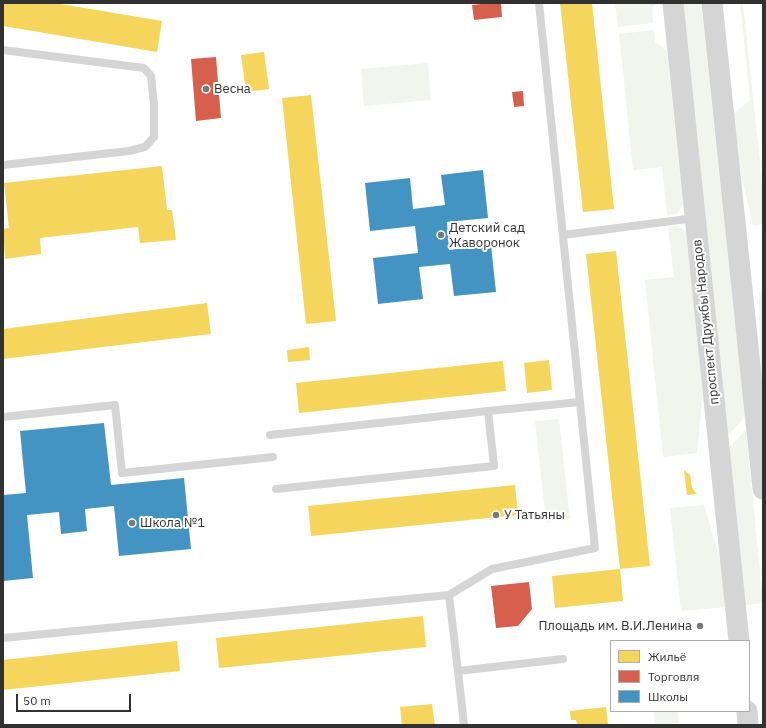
<!DOCTYPE html>
<meta charset="utf-8">
<style>
body{margin:0}
#map{position:relative;width:766px;height:728px;overflow:hidden;background:#fff;font-family:"IBM Plex Sans",sans-serif}
canvas{display:block}
.frame{position:absolute;inset:0;border:4px solid #313131;pointer-events:none}
.legend{position:absolute;left:610px;top:640px;width:140px;height:72px;box-sizing:border-box;background:#fff;border:1px solid #adadad;margin:0;padding:5px 7px;list-style:none;font-size:12px;color:#313131}
.legend li{display:flex;align-items:center;gap:8px;height:20px}
.legend b{width:20px;border:1px solid #adadad}
.scale{position:absolute;left:16px;top:694px;width:115px;height:18px;box-sizing:border-box;border:2px solid #313131;border-top:0;padding-left:5px;font-size:12px;line-height:14px;white-space:nowrap;color:#313131;-webkit-text-stroke:3px #fff;paint-order:stroke}
</style>
<div id="map">
<canvas width="766" height="728"></canvas>
<div class="frame"></div>
<ul class="legend">
<li><b style="height:11px;background:#f6d55c"></b>Жильё</li>
<li><b style="height:11px;background:#d6604d"></b>Торговля</li>
<li><b style="height:11px;background:#4393c3"></b>Школы</li>
</ul>
<div class="scale">50 m</div>
</div>
<script>
const c = document.querySelector('canvas').getContext('2d');
c.lineJoin = 'round';
function fillPath(path, color) { c.fillStyle = color; c.fill(path, 'evenodd'); }
function strokePath(path, color, width, dash) { c.strokeStyle = color; c.lineWidth = width; c.lineCap = dash ? 'butt' : 'round'; c.setLineDash(dash || []); c.stroke(path); }
function label(font, color, halo, rows, align = 'center') {
  c.font = font + ' "IBM Plex Sans",sans-serif'; c.lineWidth = 4; c.setLineDash([]); c.textBaseline = 'middle'; c.strokeStyle = halo; c.fillStyle = color; for (const [text, x, y, turn = 0] of rows) {
    c.save(); c.translate(x, y); c.rotate((+turn || 0) * Math.PI / 180); c.textAlign = isNaN(turn) ? turn : align; if (halo) c.strokeText(text, 0, 0); c.fillText(text, 0, 0); c.restore();
  }
}
fillPath(new Path2D(`
 M615,3H656L652,8L653,23L618,27Z
 M682,3H701L745,417L727,436Z
 M740,3H743L763,190V224L753,226L735,147L732,115L750,100Z
 M654,30L655,42L667,51L683,204L678,213L667,216L662,167L633,170L619,34Z
 M428,63L431,100L364,106L361,69Z
 M676,226L683,229L687,234L703,393L697,453L663,457L645,280L674,277L668,227Z
 M763,291V390L760,361L759,292Z
 M559,419L570,519L546,522L535,421Z
 M746,430L763,603L745,605L728,449Z
 M704,505L723,569L727,607L681,611L670,508Z
 M654,711H678L679,723L655,725Z`), '#f1f5ed');
fillPath(new Path2D(`
 M3,3H55L162,21L157,52L3,26Z
 M560,3H592L614,209L583,212Z
 M264,52L269,89L246,92L241,55Z
 M311,95L336,321L306,324L282,98Z
 M162,166L167,210H172L176,240L140,243L138,227L40,238L41,254L5,259L3,229L9,228L4,183Z
 M616,251L650,566L620,569L586,254Z
 M207,303L211,334L3,359V329Z
 M309,347L310,360L288,362L287,350Z
 M549,360L552,390L527,393L524,363Z
 M503,361L506,391L299,413L296,383Z
 M684,470L690,475L692,488L697,494L687,495Z
 M515,485L518,515L311,536L308,506Z
 M620,569L623,601L555,608L552,576Z
 M423,616L426,647L219,668L216,638Z
 M177,641L180,671L3,690V660Z
 M432,704L435,725H402L400,707Z
 M606,707L608,725H577L576,720H571L570,711Z`), '#f6d55c');
fillPath(new Path2D(`
 M490,3H501L502,17L474,20L472,5Z
 M216,57L221,118L196,121L191,59Z
 M523,91L524,106L514,107L512,92Z
 M529,582L532,609L518,626L496,628L491,586Z`), '#d6604d');
fillPath(new Path2D(`
 M483,170L488,218L447,222L449,250L491,245L496,292L454,296L450,264L419,267L423,299L378,304L373,258L418,253L415,226L370,231L365,183L410,178L413,209L445,205L441,175Z
 M104,423L111,485L184,478L191,549L119,556L114,506L85,509L87,531L61,534L59,512L27,515L33,578L3,581V495L26,493L20,431Z`), '#4393c3');
strokePath(new Path2D(`
 M3,50L144,68L151,76L154,104V137L145,147L129,151L3,165
 M563,235L695,218
 M488,411L580,402
 M3,417L115,405L122,473L273,457
 M270,435L488,411L494,466L276,489
 M3,638L449,595
 M458,671L449,595L492,569L595,548L539,3
 M464,725L458,671L563,659`), '#d5d5d5', 8);
strokePath(new Path2D(`
 M673,3L739,641
 M712,3L763,489
 M747,711L748,725`), '#d5d5d5', 21);
for (const [x, y, r, color] of [
 [206,89,4,"#797979"],
 [441,235,4,"#797979"],
 [496,515,4,"#797979"],
 [132,523,4,"#797979"],
 [700,626,4,"#797979"]
]) { const dot = new Path2D(); dot.arc(x, y, r, 0, 2 * Math.PI); c.fillStyle = color; c.fill(dot); strokePath(dot, '#fff', 1.5); }
label('13px', '#313131', '#fff', [
 ["Весна",214,89],
 ["Детский сад",449,228],
 ["Жаворонок",449,243],
 ["У Татьяны",504,515],
 ["Школа №1",140,523],
 ["Площадь им. В.И.Ленина",692,626,"right"]
], 'left');
label('13px', '#313131', '#fff', [
 ["проспект Дружбы Народов",706,322,-96]
]);
</script>
